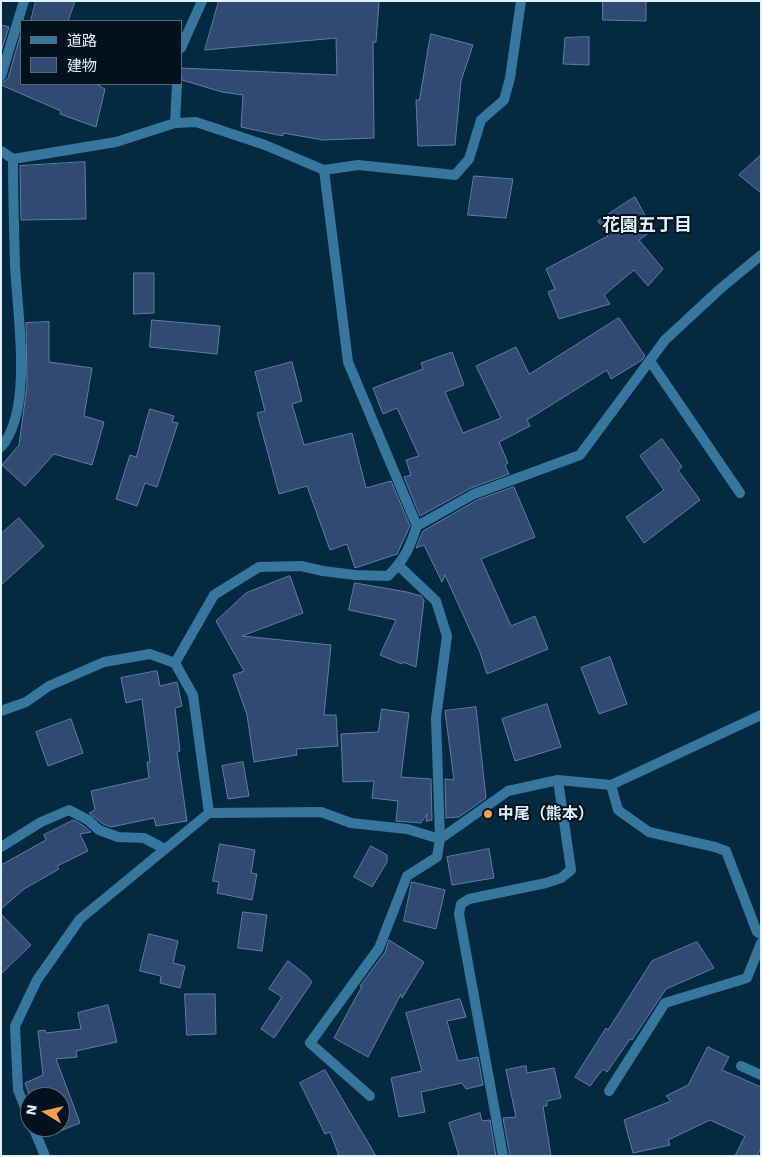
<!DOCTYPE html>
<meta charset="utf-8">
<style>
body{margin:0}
#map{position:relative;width:762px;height:1157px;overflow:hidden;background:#032a41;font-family:"Work Sans","Noto Sans JP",sans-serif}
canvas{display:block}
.frame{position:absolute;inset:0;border:2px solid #e1f0fb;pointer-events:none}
.legend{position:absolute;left:20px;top:20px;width:162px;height:65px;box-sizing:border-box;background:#01121e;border:1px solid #5b6b76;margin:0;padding:6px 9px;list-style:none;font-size:15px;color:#e1f0fb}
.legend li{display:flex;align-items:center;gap:10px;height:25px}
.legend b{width:25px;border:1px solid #5b6b76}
.north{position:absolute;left:20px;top:1087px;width:50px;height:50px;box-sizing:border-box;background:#01121e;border:1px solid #5b6b76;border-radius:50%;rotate:279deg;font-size:14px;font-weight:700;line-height:20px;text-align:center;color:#e1f0fb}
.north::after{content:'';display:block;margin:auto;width:18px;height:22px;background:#fa9f4f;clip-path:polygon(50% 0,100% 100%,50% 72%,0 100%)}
</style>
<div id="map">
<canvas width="762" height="1157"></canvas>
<div class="frame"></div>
<ul class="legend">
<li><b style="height:6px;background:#37769d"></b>道路</li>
<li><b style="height:14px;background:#314a71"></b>建物</li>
</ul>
<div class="north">N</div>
</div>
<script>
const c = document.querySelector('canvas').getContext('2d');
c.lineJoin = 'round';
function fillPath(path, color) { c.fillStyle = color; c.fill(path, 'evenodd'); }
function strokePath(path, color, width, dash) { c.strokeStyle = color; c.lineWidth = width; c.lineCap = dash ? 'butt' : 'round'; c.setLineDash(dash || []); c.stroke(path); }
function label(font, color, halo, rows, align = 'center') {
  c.font = font + ' "Work Sans","Noto Sans JP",sans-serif'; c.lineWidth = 4; c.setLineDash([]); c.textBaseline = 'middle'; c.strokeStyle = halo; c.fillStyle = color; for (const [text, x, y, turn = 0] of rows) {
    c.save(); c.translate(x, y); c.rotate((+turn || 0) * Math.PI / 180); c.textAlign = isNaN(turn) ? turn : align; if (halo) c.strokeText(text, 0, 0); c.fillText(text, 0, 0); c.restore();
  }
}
const building = new Path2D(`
 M36,1H75L68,21H31Z
 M219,1H379L376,42H373L374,138L323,140L283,133V136L241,127L243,95L222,92L182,80L181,68L337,75L336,38L205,50Z
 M603,1H646V21L603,20Z
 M1,25L9,27L1,52Z
 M21,33V84H96L105,89L96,127L60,114L61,111L1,85V83L5,81L8,78Z
 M431,34L473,45L461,81L455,145L418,146L416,100H419Z
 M589,37V65L563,64L565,38Z
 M761,155V193L739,175Z
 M85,162L86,219L21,220L20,166Z
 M474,176L513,179L506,218L468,215Z
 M635,197L653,230L639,240L663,269L648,286L634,270L604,295L610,304L559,319L548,292L555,289L546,269L608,236L598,221Z
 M134,273H154V313L134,314Z
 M619,318L645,356L642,360L611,379L607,370L527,420L530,426L499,442L508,463L505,465L509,474L471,488L420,516L404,477L411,475L406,460L419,456L397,408L383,414L373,388L423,369L421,363L452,352L464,385L445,392L463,433L501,418L476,366L516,347L529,374Z
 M152,320L220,326L217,354L150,347Z
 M49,322V362L92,368L84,416L104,422L92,465L54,454L25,486L2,465L19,445L27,386L26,323Z
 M292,362L302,401L292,404L304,445L352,433L366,488L391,481L410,526L397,554L355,568L347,544L330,550L307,486L279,494L257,413L265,411L255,372Z
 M150,409L174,416L172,422L178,423L157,487L145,483L137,506L116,499L130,455L136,457Z
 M662,439L682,467L678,470L700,500L644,543L626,517L664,490L640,456Z
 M514,487L535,537L481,559L511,626L535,616L548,649L487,674L480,652L445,575L442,582L424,545L416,548L423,531L477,500Z
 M19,518L44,546L1,585V534Z
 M290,576L303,613L242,636L331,645L324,715H336L338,746L296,749L297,755L254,762L247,715L233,675L244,671L216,621L246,593Z
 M355,583L407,592L421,596L424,600L416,667L403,662L402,664L380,655L396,620L349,610Z
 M610,657L627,704L599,714L581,668Z
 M157,671L160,686L177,682L182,706L175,708L180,751L177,752L187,821L156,826L154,818L111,827L103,824L89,813L95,810L91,791L149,778L147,762H150L142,699L126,703L121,678Z
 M547,704L561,747L515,761L502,719Z
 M476,707L486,798L459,817L446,818L445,779L454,780L445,711Z
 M382,709L409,713L401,777L431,779L432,820L426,821L427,814L421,823L396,821L398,801L372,798L374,781L343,782L341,734L378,732Z
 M71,719L83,753L48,766L36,732Z
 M243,762L249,796L228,799L222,766Z
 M74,820L84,826L91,832L80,834L88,851L57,866L59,869L24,889L1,909V865L46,840L44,835Z
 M220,844L255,850L251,873L257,874L252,900L217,893L219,882L213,881Z
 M371,846L387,855V862L372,887L354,877Z
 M489,849L494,878L452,885L447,857Z
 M412,882L445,890L436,929L404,921Z
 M243,912L267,915L262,951L238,948Z
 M1,914L31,945L1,974Z
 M149,934L178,941L173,963L185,966L180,988L160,983L161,976L140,971Z
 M389,940L424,962L402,998L401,994L368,1057L334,1038L362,986H360L385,952Z
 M697,942L714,968L666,989L632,1040L630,1039L607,1072L603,1069L590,1086L575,1077L606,1028L608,1030L652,961Z
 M288,961L306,975L312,982L274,1038L261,1029L282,997L269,989Z
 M185,994H215L216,1034L187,1035Z
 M460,999L466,1017L447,1021L458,1061L478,1057L483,1085L466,1089L462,1083L421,1092L425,1112L399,1117L391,1078L422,1071L406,1013Z
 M108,1005L117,1042L76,1051L77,1057L56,1059L80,1123L45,1137L41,1127H60V1097H30L25,1083L43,1075L38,1031L45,1030L46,1033L81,1029L78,1013Z
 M708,1047L729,1057L722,1070L761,1087V1148L757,1156H735L745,1136L710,1120L668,1140L670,1145L633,1153L624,1120L671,1101L666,1096L688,1085Z
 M526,1066L527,1073L554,1068L561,1098L547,1101V1106H543L551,1156H510L503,1118L516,1117L506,1070Z
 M325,1070L376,1156H339L330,1132L325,1134L300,1083Z
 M480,1113L482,1121L490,1120L496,1156H459L449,1123Z`);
fillPath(building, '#314a71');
strokePath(building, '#617ca7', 1);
strokePath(new Path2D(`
 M181,48L202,1
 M175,123L177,84
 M398,565L436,601L447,636L436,718L440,839
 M741,1066L761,1075
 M609,1091L665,1003L747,978L761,943`), '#37769d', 10);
strokePath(new Path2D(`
 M1,76L24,1
 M1,151L13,159
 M324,170L358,165L455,175L469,159L481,120L504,100L510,78L521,1
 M650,361L740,493
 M1,447C34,410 17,312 15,265C14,230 13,194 13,159L116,142L175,123L196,122L265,145L324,170L348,362L417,526C409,549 405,559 388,576L355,575L323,571L301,566L259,567L214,595L175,663
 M417,526L474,494L580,455L665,340L720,289L761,255
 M1,711L26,702L49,686L104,662L150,654L175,663L193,695L209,813
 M611,785L618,810L649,832L715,847L726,851L757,932L761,934
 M1,847L41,822L69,810L88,820L99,830L118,837L144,838L165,849
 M370,1096L310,1043L379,948L407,876L437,857L440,839
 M30,1120L18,1090L15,1026L37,980L80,919L209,813L321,812L351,823L407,829L440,839L508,791L558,780L571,870L561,878L546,883L469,899L461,904L459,914L503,1156
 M33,1127L45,1156`), '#37769d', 10);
strokePath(new Path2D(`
 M558,780L611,785L761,715`), '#37769d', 10);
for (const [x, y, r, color] of [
 [488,814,5,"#fa9f4f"]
]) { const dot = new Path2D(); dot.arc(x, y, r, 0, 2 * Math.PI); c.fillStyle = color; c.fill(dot); strokePath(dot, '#01121e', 2); }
label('bold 16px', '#e1f0fb', '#01121e', [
 ["中尾（熊本）",498,814]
], 'left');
label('bold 18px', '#e1f0fb', '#01121e', [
 ["花園五丁目",647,226]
]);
</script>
